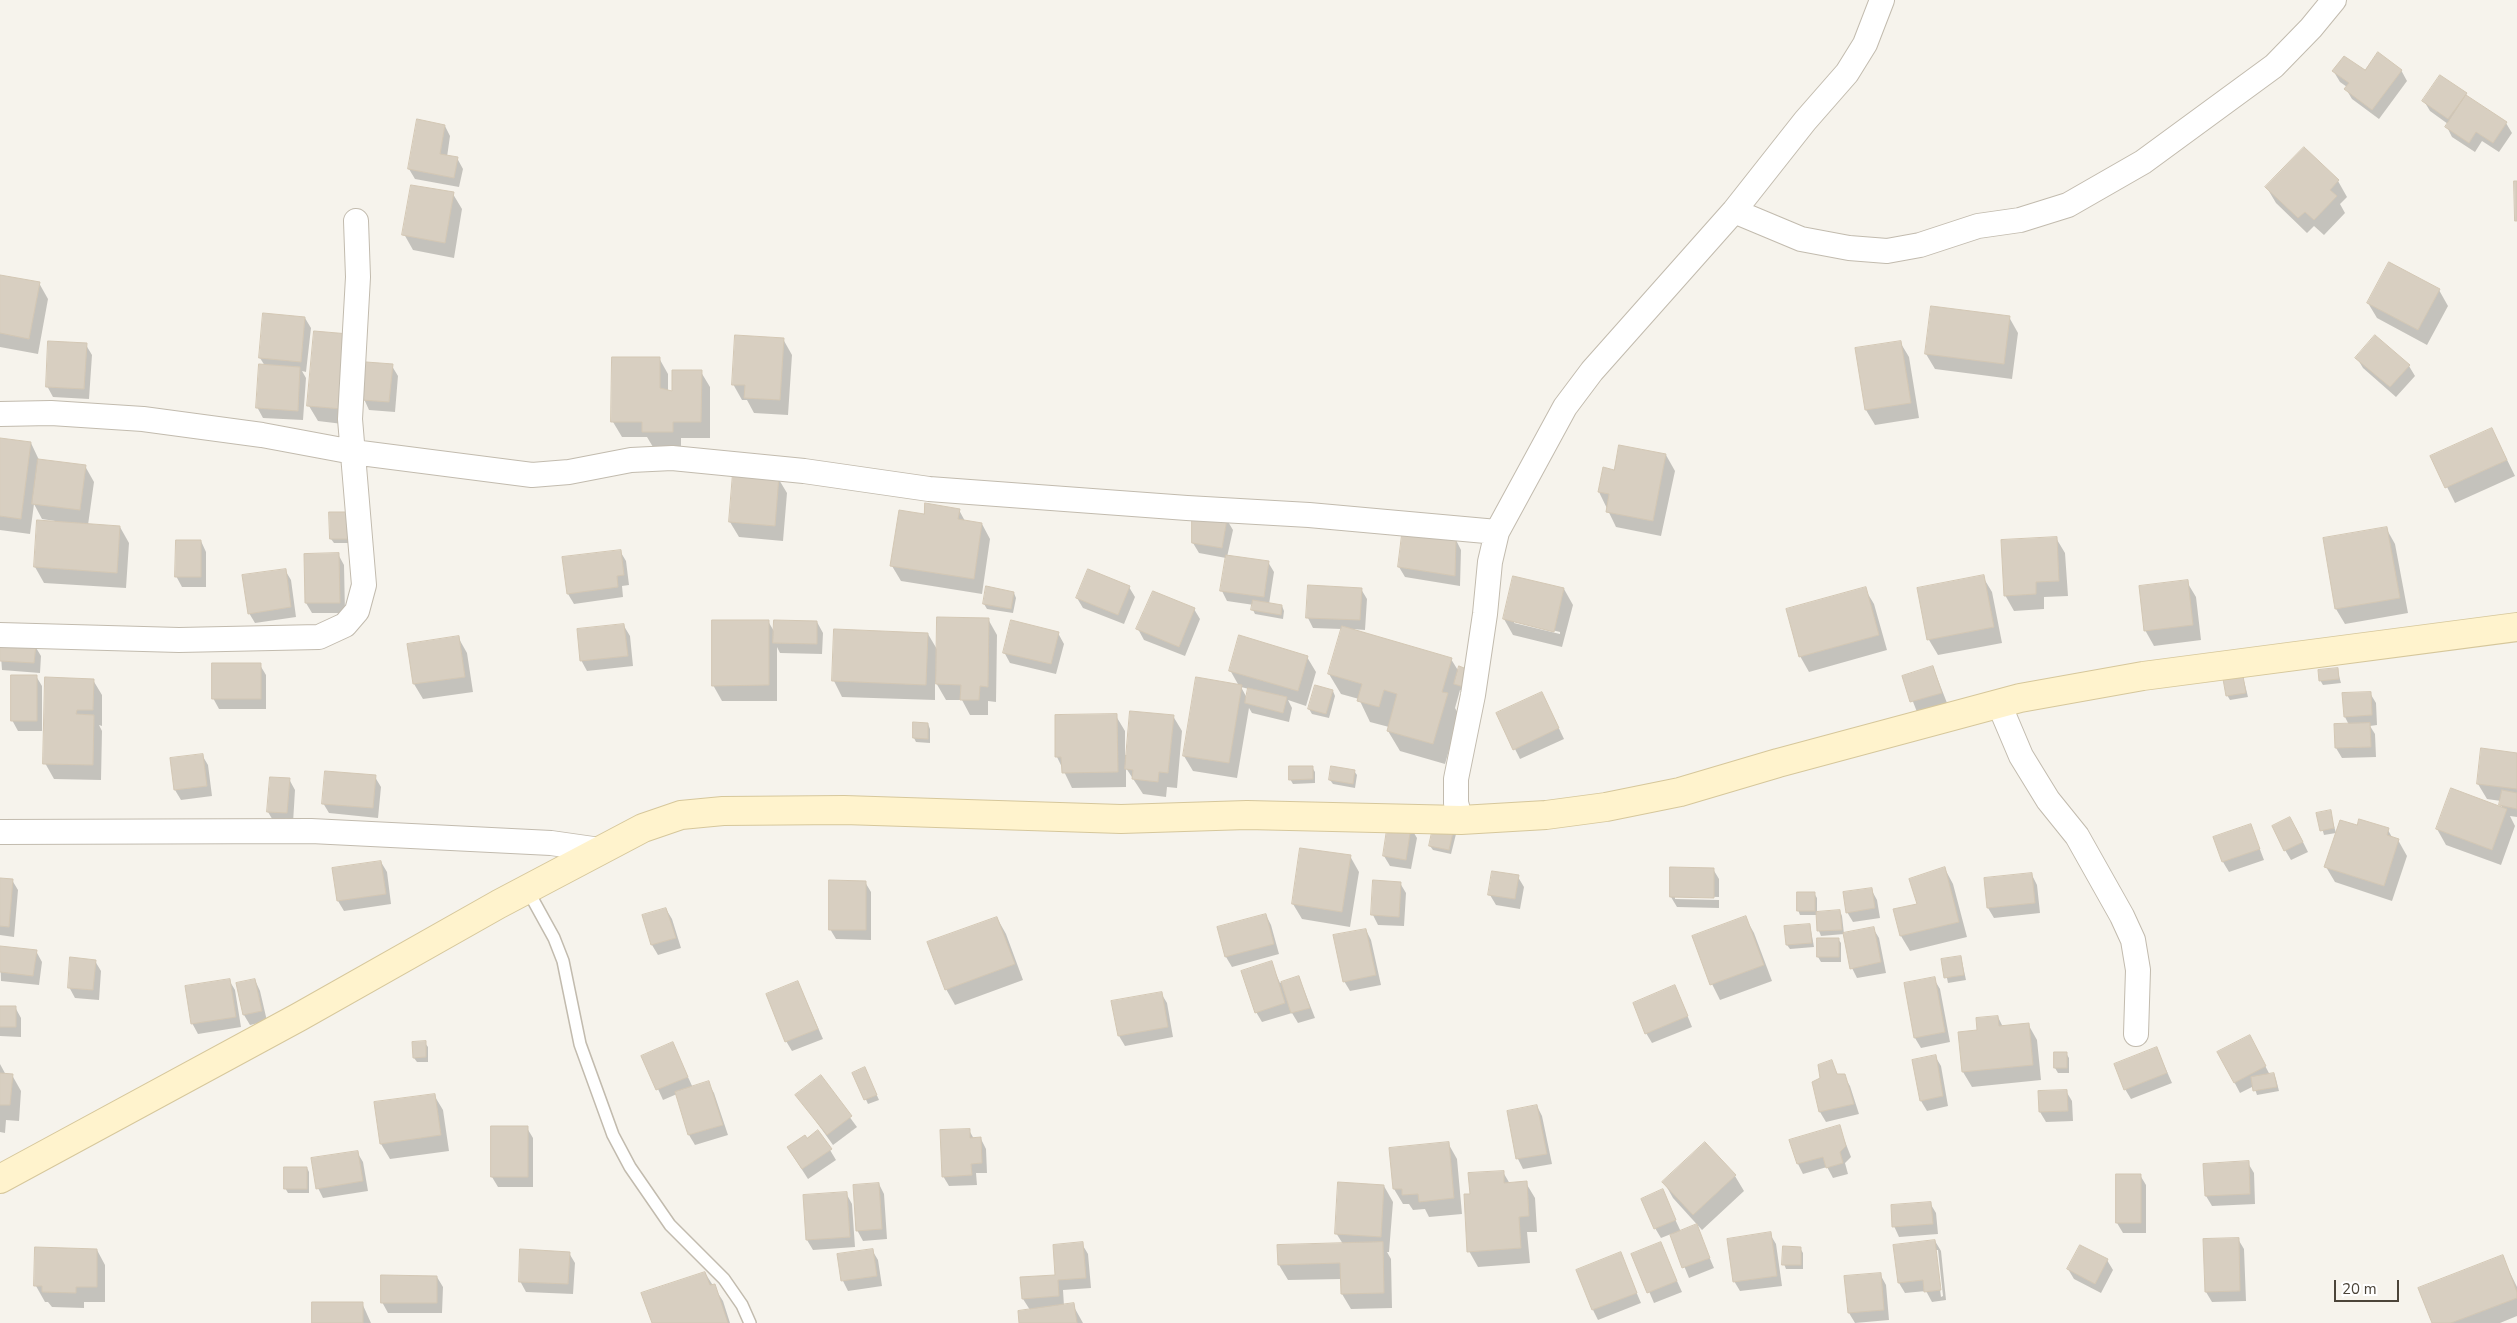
<!DOCTYPE html>
<style>
body{margin:0}
#map{position:relative;width:2517px;height:1323px;overflow:hidden;background:#f6f3ec;font-family:"Nunito Sans",sans-serif}
canvas{display:block}
.scale{position:absolute;left:2334px;top:1280px;width:65px;height:22px;box-sizing:border-box;border:2px solid #4b4439;border-top:0;padding-left:6px;font-size:15px;line-height:18px;white-space:nowrap;color:#4b4439;-webkit-text-stroke:4px #fff;paint-order:stroke}
</style>
<div id="map">
<canvas width="2517" height="1323"></canvas>
<div class="scale">20 m</div>
</div>
<script>
const c = document.querySelector('canvas').getContext('2d');
c.lineJoin = 'round';
function fillPath(path, color) { c.fillStyle = color; c.fill(path, 'evenodd'); }
function strokePath(path, color, width, dash) { c.strokeStyle = color; c.lineWidth = width; c.lineCap = dash ? 'butt' : 'round'; c.setLineDash(dash || []); c.stroke(path); }
fillPath(new Path2D(`
 M2401,70L2407,81L2379,119L2352,99L2346,89L2347,87L2340,82L2334,72Z
 M2466,94L2468,98L2506,123L2512,133L2499,152L2482,141L2475,152L2452,137L2447,127L2448,124L2430,111L2424,101Z
 M445,126L450,136L447,157L457,158L463,169L459,187L415,179L409,169Z
 M2338,181L2347,197L2340,204L2345,213L2324,235L2314,226L2307,233L2276,203L2267,188Z
 M453,194L462,209L454,258L413,250L404,234Z
 M0,276L39,283L48,299L38,354L0,347Z
 M2439,290L2448,306L2427,345L2377,318L2368,303Z
 M2009,317L2018,333L2012,379L1935,369L1926,354Z
 M305,318L311,328L306,372L302,371L306,378L303,420L263,418L257,407L265,366L260,358Z
 M783,339L792,355L788,415L754,413L747,400H742L733,384Z
 M1900,342L1909,357L1919,418L1875,425L1866,410L1856,349Z
 M86,345L92,355L89,399L53,397L47,386Z
 M357,351L351,425L318,421L309,406Z
 M659,358L668,374V392L673,393L701,372L710,387V438H681V447H653L647,437H622L613,422Z
 M2357,358L2409,366L2415,376L2396,397L2363,368Z
 M392,366L398,376L395,412L369,410L364,399Z
 M2492,429L2515,476L2455,503L2432,457Z
 M0,439L31,443L39,460L85,466L94,482L88,525L120,527L129,543L126,588L44,583L35,567L55,521L42,519L34,504L30,534L0,530Z
 M1666,455L1675,471L1661,536L1616,527L1599,492L1615,471Z
 M778,478L787,493L783,541L739,537L730,522Z
 M959,510L965,521L982,524L990,539L982,594L901,581L892,566L925,515Z
 M347,513L350,543H334L331,539Z
 M1227,520L1233,530L1227,557L1268,562L1274,572L1269,604L1282,606L1284,611L1283,619L1255,614L1253,610L1254,605L1227,601L1222,591L1226,558L1199,553L1193,543Z
 M2386,528L2395,544L2408,613L2345,624L2336,609L2324,539Z
 M2056,538L2065,553L2068,596L2044,597V609L2014,611L2005,595Z
 M1456,540L1461,550L1460,586L1405,577L1399,567Z
 M201,541L206,552V587H182L176,576Z
 M620,551L626,561L629,585L622,586L623,597L574,604L568,594Z
 M338,554L344,565L345,613H312L306,603L305,555Z
 M285,570L291,580L296,617L255,623L249,613Z
 M1983,577L1992,592L2002,643L1938,655L1929,640L1919,589Z
 M2187,582L2196,597L2201,640L2154,646L2145,630Z
 M1129,587L1135,597L1124,624L1083,608L1077,598Z
 M1361,589L1367,599L1365,630L1352,629L1451,659L1459,672L1467,691L1460,690L1455,708L1459,715L1445,764L1400,751L1388,731L1389,727L1370,722L1359,699L1341,694L1329,674L1342,629L1313,628L1308,618Z
 M1564,589L1573,605L1562,647L1513,635L1504,619ZM1514,621L1560,632V634L1514,623Z
 M1865,589L1874,604L1887,650L1809,672L1800,656Z
 M1014,593L1016,598L1013,613L987,609L984,604Z
 M1194,609L1200,619L1185,656L1144,640L1138,629Z
 M988,619L997,635L996,702L988,701V715H970L962,700H946L935,681V700L842,697L834,681L836,630L928,634L938,651Z
 M768,621L775,633L817,622L823,633L822,654L780,653L777,647V701H722L713,685Z
 M624,626L630,636L633,666L587,671L581,660Z
 M1058,633L1064,644L1056,674L1010,663L1004,652Z
 M458,637L467,653L473,692L423,699L414,684L409,645Z
 M0,643L35,646L41,656L40,673L2,670Z
 M1307,657L1316,672L1306,706L1288,700L1292,708L1289,722L1252,713L1249,708L1237,778L1193,771L1184,756L1239,686L1230,670ZM1241,687L1249,689L1247,698Z
 M260,665L266,675V709H219L213,698Z
 M1933,667L1947,703L1917,712L1903,676Z
 M2337,669L2341,683L2323,685L2320,680Z
 M36,676L42,686V731H18L12,720Z
 M2243,677L2248,697L2230,700L2227,695Z
 M93,680L102,695V726L99,725L102,731L101,780L54,779L45,763Z
 M1333,691L1335,696L1329,718L1312,714L1309,709Z
 M2370,693L2376,703L2377,725L2370,726L2375,734L2376,757L2342,758L2336,748L2349,725L2345,717Z
 M1547,703L1564,739L1520,759L1515,749Z
 M1116,716L1125,731V755H1127L1173,716L1182,731L1177,788L1167,787L1166,797L1143,794L1126,768V787L1072,788L1057,757Z
 M928,724L930,729V743L916,742L914,738Z
 M2517,754V817L2510,816L2515,826L2501,865L2446,845L2437,829L2502,809L2501,801L2487,799L2478,784Z
 M202,755L208,765L212,796L181,800L175,790Z
 M1312,767L1315,772V783L1293,784L1290,779Z
 M1354,771L1357,775L1355,788L1333,784L1330,780Z
 M375,777L381,787L378,818L329,813L323,803Z
 M289,779L295,790L293,823L274,822L268,812Z
 M2330,812L2336,833L2324,835L2318,814Z
 M1435,825L1456,834L1451,854L1433,850L1430,846Z
 M2251,826L2264,860L2229,872L2223,862Z
 M2358,827L2388,830L2393,839L2398,840L2407,856L2392,901L2335,882L2326,867Z
 M1411,828L1417,838L1411,869L1390,866L1384,856Z
 M2296,828L2308,852L2291,860L2285,850Z
 M1350,856L1359,872L1350,927L1302,919L1293,904Z
 M381,862L387,872L391,904L344,911L338,901Z
 M1672,868L1713,869L1719,879V897L1675,896V899L1719,900V908L1677,907L1671,897Z
 M1945,869L1953,884L1967,937L1910,951L1901,936L1918,904Z
 M2032,875L2037,885L2040,913L1994,918L1988,908Z
 M1518,877L1524,887L1520,909L1496,905L1490,895Z
 M0,879L12,880L18,890L14,937L0,935Z
 M865,882L871,892V940L836,939L830,929Z
 M1400,883L1406,893L1404,926L1378,925L1373,915Z
 M1871,889L1877,900L1880,918L1853,922L1847,912Z
 M1814,893L1817,898V913L1840,911L1842,916L1844,934L1821,936L1819,931L1818,915H1800L1798,910Z
 M666,909L672,919L681,948L658,955L652,945L644,916Z
 M1266,915L1271,925L1279,954L1232,967L1226,957L1218,928Z
 M1745,917L1754,933L1772,981L1720,1000L1712,984Z
 M997,918L1006,934L1023,980L955,1005L946,989Z
 M1810,925L1814,947L1790,949L1787,945Z
 M1873,928L1879,938L1886,973L1857,978L1852,968Z
 M1366,930L1371,940L1381,985L1350,991L1344,981Z
 M1818,939H1838L1841,943V962H1821L1818,957Z
 M0,947L36,951L42,962L39,985L1,981Z
 M1961,957L1966,980L1948,983L1943,960Z
 M95,961L101,971L99,1000L75,998L69,987Z
 M1271,963L1280,983L1299,977L1315,1018L1298,1023L1292,1013L1262,1022L1256,1012Z
 M1934,979L1940,989L1950,1042L1921,1048L1915,1038Z
 M229,980L235,990L241,1027L198,1034L192,1023Z
 M255,980L260,991L267,1021L250,1025L244,1015L238,984Z
 M798,982L823,1039L792,1051L786,1041Z
 M1161,993L1167,1003L1173,1037L1125,1046L1119,1036Z
 M1680,997L1692,1027L1652,1043L1646,1033Z
 M0,1007H15L21,1018V1037L0,1036Z
 M1998,1017L2003,1027L2028,1024L2037,1040L2041,1080L1972,1087L1963,1072L1979,1031Z
 M425,1043L428,1047V1062H417L414,1058Z
 M673,1044L693,1088L708,1083L714,1093L728,1135L695,1145L689,1135L677,1094L663,1100L643,1056Z
 M2255,1047L2270,1075L2274,1074L2276,1079L2279,1091L2257,1095L2254,1086L2240,1093L2219,1053Z
 M2157,1049L2172,1083L2131,1099L2125,1089Z
 M2066,1053L2069,1058V1073H2058L2055,1068Z
 M1935,1056L1941,1066L1948,1106L1927,1111L1921,1101Z
 M1831,1062L1838,1075L1844,1076L1850,1086L1859,1114L1826,1122L1820,1112L1821,1079Z
 M0,1064L6,1075H12L21,1091L19,1121L6,1120L5,1133L0,1132Z
 M867,1073L879,1100L868,1104L854,1074Z
 M820,1077L857,1127L833,1145L797,1095Z
 M2066,1091L2072,1101L2073,1121L2046,1122L2040,1112Z
 M434,1095L443,1110L449,1151L390,1159L381,1144Z
 M1537,1106L1542,1116L1552,1164L1523,1169L1518,1159L1508,1112Z
 M1839,1126L1851,1157L1845,1163L1848,1174L1833,1178L1827,1167L1803,1174L1798,1164L1791,1141Z
 M527,1128L533,1138V1187H498L492,1177Z
 M969,1130L974,1139H981L986,1149L987,1173H976L977,1185L949,1186L943,1176Z
 M1448,1143L1457,1159L1462,1214L1429,1217L1425,1209L1413,1210L1409,1204H1403L1394,1189Z
 M1705,1144L1735,1176L1744,1191L1702,1230L1673,1198L1664,1182Z
 M788,1148L830,1150L836,1160L808,1179Z
 M357,1152L363,1162L368,1191L323,1198L318,1188Z
 M2248,1163L2254,1173L2255,1204L2212,1206L2206,1196Z
 M307,1168L309,1172V1193H288L285,1188Z
 M1503,1172L1510,1184L1526,1183L1535,1198L1537,1232H1527L1530,1263L1478,1267L1469,1251L1471,1195Z
 M2140,1175L2146,1185V1233H2123L2117,1223Z
 M879,1184L884,1194L887,1239L863,1241L857,1230Z
 M1384,1186L1393,1202L1389,1252H1387L1391,1259L1392,1308L1351,1309L1342,1294V1279L1288,1280L1279,1265L1343,1244L1336,1233Z
 M1662,1191L1681,1232L1696,1226L1714,1268L1689,1278L1671,1234L1661,1238L1655,1228Z
 M846,1193L852,1204L855,1247L813,1250L807,1240Z
 M1930,1203L1936,1213L1938,1234L1899,1237L1894,1226Z
 M1770,1234L1776,1244L1782,1286L1740,1291L1734,1281Z
 M2238,1239L2244,1249L2246,1301L2212,1302L2206,1292Z
 M1935,1241L1941,1251L1946,1300L1932,1302L1926,1291L1905,1293L1899,1283ZM1935,1250H1938L1943,1296L1941,1297Z
 M1660,1243L1682,1292L1654,1303L1633,1254Z
 M1082,1244L1088,1254L1091,1288L1063,1290L1064,1306L1073,1305L1083,1323H1021L1030,1310L1023,1299L1056,1276Z
 M1800,1248L1803,1253V1269H1786L1784,1264Z
 M36,1249L97,1250L105,1265V1302H84V1308L52,1307L48,1302H45L36,1286Z
 M872,1250L878,1260L882,1286L848,1291L843,1281Z
 M569,1253L575,1263L573,1294L526,1292L520,1281Z
 M1620,1254L1641,1303L1598,1320L1593,1310Z
 M2502,1256L2517,1287V1316L2500,1323H2433Z
 M2107,1260L2113,1270L2101,1293L2074,1279L2068,1269Z
 M705,1273L723,1301L730,1323H653Z
 M1880,1274L1886,1285L1889,1320L1855,1323L1849,1313Z
 M437,1277L443,1287L442,1313H388L382,1302Z
 M362,1303L371,1323H313Z`), '#0003');
const building = new Path2D(`
 M2378,52L2402,70L2372,110L2344,89L2349,83L2332,71L2344,56L2365,70Z
 M2440,75L2467,93L2448,119L2422,101Z
 M2466,95L2507,122L2493,143L2476,132L2469,143L2445,127Z
 M417,119L445,125L440,154L458,157L454,178L408,169Z
 M2304,147L2339,180L2330,190L2337,196L2314,220L2305,212L2298,218L2265,187Z
 M2514,181H2517V221H2515Z
 M411,185L454,192L445,243L402,235Z
 M2389,262L2440,289L2418,330L2367,303Z
 M0,275L40,282L29,339L0,333Z
 M1931,306L2010,316L2004,364L1925,354Z
 M263,313L305,317L301,362L259,358Z
 M314,331L349,334L342,409L307,406Z
 M735,335L784,338L780,400L744,398L745,385H732Z
 M2375,335L2410,365L2390,387L2355,358Z
 M48,341L87,343L84,389L46,387Z
 M1901,341L1911,403L1865,410L1855,348Z
 M612,357H660V388L672,391V370H702L701,422H673V432H642V422H611Z
 M366,362L393,364L389,402L362,400Z
 M259,364L300,367L298,411L256,408Z
 M2492,428L2507,460L2445,488L2430,456Z
 M0,438L31,442L21,519L0,516Z
 M1619,445L1666,454L1653,521L1606,512L1609,494L1598,492L1603,467L1614,470Z
 M38,459L86,465L80,510L32,504Z
 M733,473L779,476L775,526L729,522Z
 M925,503L960,509L958,519L982,523L974,579L890,566L899,510L924,514Z
 M329,512H347L349,539H330Z
 M1192,516L1227,519L1222,548L1192,543Z
 M37,520L120,526L117,573L34,567Z
 M2387,527L2400,598L2335,609L2323,538Z
 M1402,535L1456,539L1455,576L1398,567Z
 M2057,537L2059,581L2036,582V594L2004,596L2001,540Z
 M176,540H201V577H175Z
 M621,550L624,575L617,576L618,587L567,594L562,557Z
 M339,553L340,603H305L304,554Z
 M1226,555L1269,561L1264,597L1220,591Z
 M286,569L291,607L248,614L242,575Z
 M1088,569L1130,586L1118,615L1076,598Z
 M1984,575L1994,627L1927,640L1917,588Z
 M1513,576L1564,588L1554,632L1503,619Z
 M2188,580L2193,625L2144,631L2139,586Z
 M1308,585L1362,588L1360,620L1306,618Z
 M986,586L1014,592L1011,609L983,604Z
 M1866,587L1879,635L1799,657L1786,609Z
 M1153,591L1195,608L1179,647L1136,629Z
 M1253,600L1282,605L1281,615L1251,610Z
 M937,617L989,618L988,687L980,686L979,700H960L961,685L936,684Z
 M712,620H769V685L712,686Z
 M774,620L817,621V644L773,643Z
 M1011,620L1059,632L1051,664L1003,653Z
 M624,624L628,656L580,661L577,629Z
 M1342,626L1452,658L1442,692L1448,693L1433,744L1387,731L1397,694L1384,690L1379,707L1357,701L1362,684L1328,674Z
 M834,629L928,633L926,685L832,681Z
 M1239,635L1308,656L1298,691L1229,671Z
 M459,636L465,677L413,684L407,644Z
 M0,642L36,645L34,663L0,661Z
 M212,663H261V699H212Z
 M1459,666L1469,670L1464,687L1454,684Z
 M1933,666L1942,693L1910,702L1902,676Z
 M2338,668L2339,679L2319,681L2318,670Z
 M11,675H37V721H11Z
 M2243,676L2246,693L2226,696L2223,679Z
 M45,677L94,679L93,710H77L76,714L94,715L93,765L43,764Z
 M1196,677L1242,685L1229,763L1183,756Z
 M1315,685L1333,690L1326,714L1308,709Z
 M1248,688L1287,697L1283,713L1245,703Z
 M1542,692L1559,728L1513,750L1496,713Z
 M2371,692L2372,715L2344,717L2342,693Z
 M1130,711L1174,715L1168,773L1159,772L1158,782L1132,779L1133,770L1125,769Z
 M1117,714L1118,772L1062,773L1061,757H1055V715Z
 M913,722L928,723V739L913,738Z
 M2370,723L2371,747L2335,748L2334,724Z
 M2481,748L2517,753V789L2477,784Z
 M203,754L207,786L174,790L170,758Z
 M1289,766H1313V779L1289,780Z
 M1331,766L1355,770L1353,784L1329,780Z
 M325,771L376,775L373,808L322,804Z
 M270,777L290,778L287,813L267,812Z
 M2451,788L2507,809L2492,850L2436,829Z
 M2502,790L2517,793V809L2499,805Z
 M2331,810L2334,828L2320,831L2316,813Z
 M2290,817L2303,842L2284,851L2272,826Z
 M2359,819L2389,828L2387,835L2399,839L2384,886L2324,867L2340,820L2357,825Z
 M1388,823L1411,827L1406,860L1383,856Z
 M1434,823L1454,828L1449,850L1429,846Z
 M2251,824L2260,849L2222,862L2213,837Z
 M1300,848L1351,855L1342,912L1292,904Z
 M381,861L386,894L337,901L332,868Z
 M1670,867L1714,868V898L1670,897Z
 M1945,867L1959,922L1900,936L1893,909L1917,904L1909,879Z
 M1492,871L1519,875L1515,899L1488,895Z
 M2032,873L2035,903L1987,908L1984,878Z
 M0,878L13,879L9,927L0,926Z
 M829,880L866,881V930H829Z
 M1373,880L1401,882L1399,917L1371,915Z
 M1872,888L1875,908L1846,913L1843,892Z
 M1797,892H1815V911H1797Z
 M666,908L676,938L651,945L642,915Z
 M1840,910L1842,930L1817,931L1816,912Z
 M1266,914L1274,944L1225,957L1217,927Z
 M1746,916L1764,965L1710,985L1692,936Z
 M997,917L1015,964L945,990L927,942Z
 M1810,924L1812,943L1786,945L1784,926Z
 M1874,927L1881,962L1850,969L1843,933Z
 M1366,929L1376,975L1343,982L1333,935Z
 M1817,938H1839V957H1817Z
 M0,946L37,950L33,976L0,972Z
 M1961,956L1964,975L1944,978L1941,959Z
 M70,957L96,960L93,990L68,988Z
 M1272,961L1285,1003L1255,1013L1241,971Z
 M1299,976L1310,1008L1291,1013L1281,982Z
 M1935,977L1945,1032L1914,1038L1904,983Z
 M230,979L236,1017L191,1024L185,986Z
 M255,979L262,1011L243,1015L236,983Z
 M798,981L818,1029L785,1042L766,994Z
 M1675,985L1688,1016L1645,1034L1633,1003Z
 M1162,992L1168,1027L1118,1036L1111,1001Z
 M0,1006H16V1027H0Z
 M1998,1016L1999,1026L2029,1023L2033,1065L1962,1072L1958,1032L1977,1030L1976,1018Z
 M2250,1035L2266,1066L2234,1083L2217,1052Z
 M426,1041V1057L413,1058L412,1042Z
 M673,1042L688,1077L656,1090L641,1056Z
 M2157,1047L2167,1073L2124,1090L2114,1064Z
 M2054,1052H2067V1068H2054Z
 M1936,1055L1943,1096L1920,1101L1912,1060Z
 M1832,1060L1837,1074H1845L1854,1104L1819,1112L1812,1082L1820,1078L1818,1065Z
 M865,1067L877,1095L864,1100L852,1073Z
 M0,1073L13,1074L10,1105H0Z
 M2274,1073L2277,1087L2253,1091L2251,1077Z
 M821,1075L852,1116L827,1135L795,1095Z
 M709,1081L723,1125L688,1135L675,1092Z
 M2067,1090L2068,1111L2039,1112L2038,1091Z
 M435,1094L441,1135L380,1144L374,1102Z
 M1537,1105L1547,1154L1516,1159L1507,1111Z
 M1840,1125L1846,1146L1840,1152L1843,1163L1826,1168L1823,1157L1797,1164L1789,1140Z
 M491,1126H528V1177H491Z
 M970,1129V1138L981,1137L982,1163L971,1164L972,1175L942,1177L940,1130Z
 M818,1130L832,1149L802,1169L787,1147L805,1135L807,1138Z
 M1449,1142L1454,1198L1419,1202L1418,1194L1402,1195V1189H1393L1389,1148Z
 M1705,1142L1736,1175L1693,1215L1662,1182Z
 M358,1151L363,1181L316,1189L311,1158Z
 M2249,1161L2250,1194L2205,1196L2203,1164Z
 M284,1167H307V1189H284Z
 M1504,1171V1183L1527,1181L1529,1216L1519,1217L1521,1248L1467,1252L1464,1194H1470L1468,1173Z
 M2116,1174H2141V1223H2116Z
 M1338,1182L1384,1185L1381,1237L1335,1234Z
 M879,1183L882,1229L856,1231L853,1185Z
 M1663,1189L1676,1220L1654,1229L1641,1199Z
 M847,1192L850,1237L806,1240L803,1195Z
 M1931,1202L1933,1224L1892,1227L1891,1205Z
 M1697,1224L1710,1258L1682,1268L1670,1235Z
 M1771,1232L1777,1276L1733,1282L1727,1239Z
 M2239,1238L2240,1291L2205,1292L2203,1239Z
 M1935,1240L1941,1290L1924,1292L1923,1280L1898,1283L1893,1245Z
 M1083,1242L1086,1278L1058,1280L1059,1296L1022,1299L1020,1277L1055,1275L1053,1245Z
 M1383,1242L1384,1293L1341,1294L1340,1263L1278,1265L1277,1245Z
 M1661,1242L1677,1281L1647,1293L1631,1254Z
 M2080,1245L2108,1259L2095,1284L2067,1269Z
 M1783,1246L1801,1247V1265H1782Z
 M35,1247L97,1249V1287H76V1293L42,1292V1286H34Z
 M520,1249L570,1252L568,1284L519,1282Z
 M873,1249L877,1276L841,1281L837,1254Z
 M1621,1252L1637,1293L1592,1310L1576,1270Z
 M2503,1255L2517,1292V1298L2451,1323H2432L2418,1288Z
 M705,1272L710,1285L715,1284L728,1323H652L641,1293Z
 M1881,1273L1884,1310L1848,1313L1844,1276Z
 M381,1275L437,1276V1303H381Z
 M312,1302H363V1323H312Z
 M1074,1303L1077,1323H1019L1018,1311Z`);
fillPath(building, '#d8cfc1');
strokePath(building, '#d3c7b4', 1);
const lane = new Path2D(`
 M527,889L554,938L563,961L580,1044L613,1135L630,1167L670,1225L724,1279L742,1305L750,1323`);
const street = new Path2D(`
 M1734,211L1801,239L1849,248L1887,251L1920,245L1978,226L2020,220L2068,205L2143,162L2274,66L2311,28L2334,0
 M0,414L51,413L143,419L262,435L353,452L532,475L569,472L631,460L672,458L804,471L929,489L1187,508L1309,515L1497,532
 M0,635L179,640L319,637L345,625L357,611L364,585L350,419L358,277L356,221
 M1999,704L2021,756L2048,800L2077,836L2122,916L2133,940L2138,970L2136,1034
 M1461,820L1456,803V779L1473,695L1485,614L1490,562L1497,532L1565,407L1592,371L1734,211L1805,121L1847,73L1865,44L1882,0
 M0,832L311,831L551,843L600,850`);
const secondary = new Path2D(`
 M0,1179L299,1017L499,904L643,828L681,815L723,811L844,810L1121,819L1247,815L1461,820L1546,815L1606,807L1680,792L1778,763L2020,698L2143,676L2517,627`);
strokePath(lane, '#c2bbae', 14);
strokePath(street, '#c2bbae', 26);
strokePath(secondary, '#d6c79b', 30);
strokePath(lane, '#fff', 11);
strokePath(street, '#fff', 24);
strokePath(secondary, '#fff3cd', 28);
</script>
